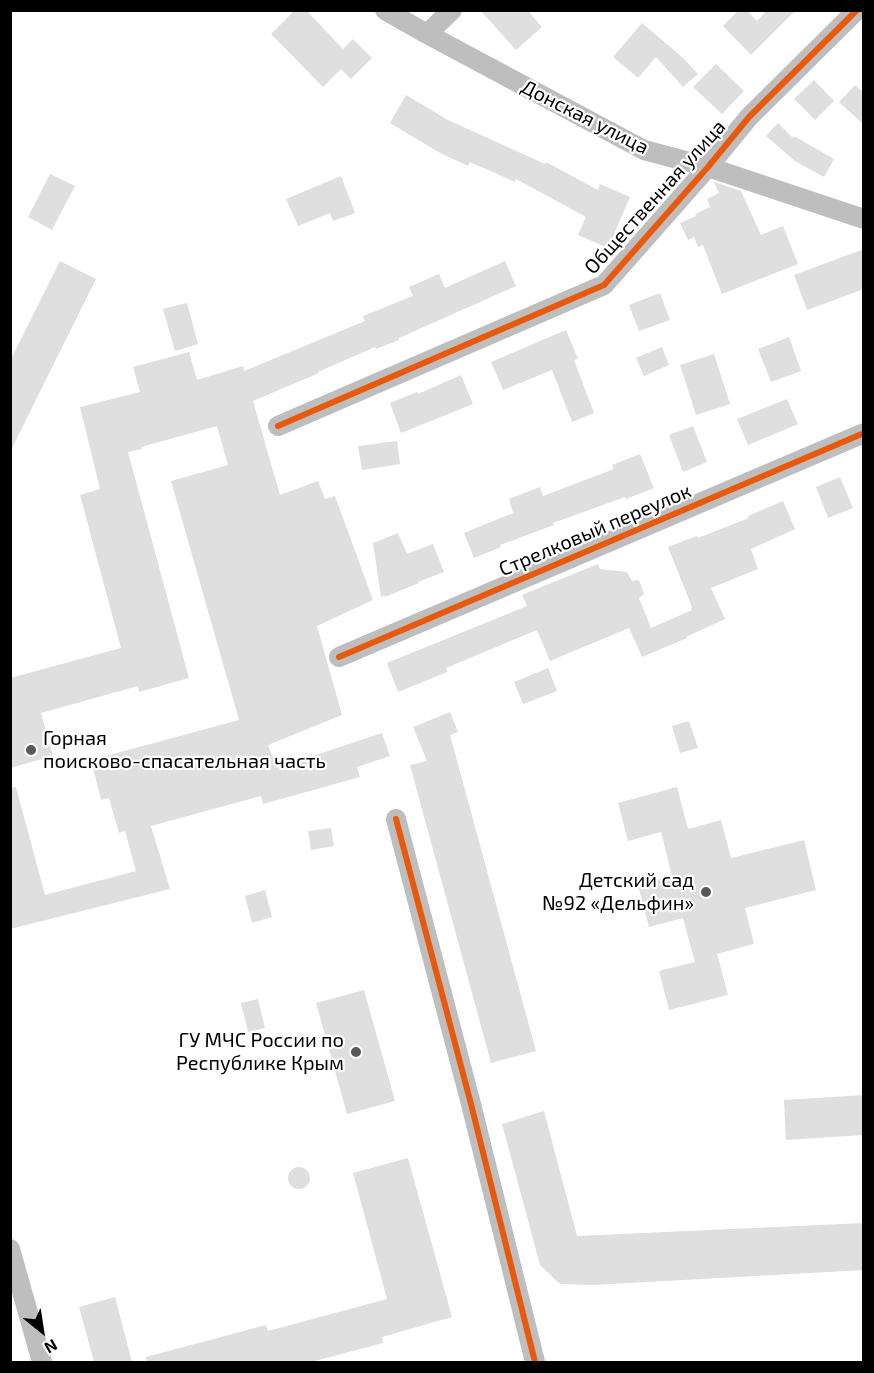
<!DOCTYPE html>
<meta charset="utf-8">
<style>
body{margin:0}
#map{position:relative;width:874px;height:1373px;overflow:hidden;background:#fff;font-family:"Exo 2",sans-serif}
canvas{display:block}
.frame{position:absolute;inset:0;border:12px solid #000;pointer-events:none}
.north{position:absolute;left:12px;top:1301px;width:60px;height:60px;-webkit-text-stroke:4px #fff;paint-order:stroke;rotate:150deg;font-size:16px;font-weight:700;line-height:24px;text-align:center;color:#000}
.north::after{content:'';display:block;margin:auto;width:21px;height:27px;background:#000;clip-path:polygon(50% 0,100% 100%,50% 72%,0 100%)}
</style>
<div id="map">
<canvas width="874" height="1373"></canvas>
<div class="frame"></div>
<div class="north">N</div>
</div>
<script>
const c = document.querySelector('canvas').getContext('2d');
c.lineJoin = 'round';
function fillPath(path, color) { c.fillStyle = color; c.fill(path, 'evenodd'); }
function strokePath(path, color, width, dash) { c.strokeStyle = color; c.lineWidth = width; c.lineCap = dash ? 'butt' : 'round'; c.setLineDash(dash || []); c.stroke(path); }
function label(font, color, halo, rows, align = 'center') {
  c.font = font + ' "Exo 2",sans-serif'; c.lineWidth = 4.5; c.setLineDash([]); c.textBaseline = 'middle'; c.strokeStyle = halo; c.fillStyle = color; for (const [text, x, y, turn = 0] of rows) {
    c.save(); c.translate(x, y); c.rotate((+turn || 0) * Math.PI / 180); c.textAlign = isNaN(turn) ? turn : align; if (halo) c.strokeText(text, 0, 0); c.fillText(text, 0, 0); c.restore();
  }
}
fillPath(new Path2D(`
 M295,10H306L343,49L353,39L372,58L351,79L341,69L323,87L271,34Z
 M480,10H527L542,27L516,50Z
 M739,10H747L757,21L767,10H796L751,55L723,26Z
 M642,23L683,58L698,74L683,87L656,57L638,78L613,57Z
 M716,64L744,91L722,114L693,87Z
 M814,80L834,101L815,120L794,99Z
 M855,85L864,93V125L839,102Z
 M406,95L448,120L545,164L546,162L598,190L600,184L630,197L608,248L578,235L586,217L516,179L515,182L470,162L468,166L440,153L390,123Z
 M778,123L793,138L794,136L834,159L824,177L795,161L766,136Z
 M50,174L75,186L52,230L28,217Z
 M341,176L355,213L333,221L330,213L298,226L286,199Z
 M714,182L741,191L761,235L783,226L798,264L722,294L703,245L698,247L694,237L688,240L680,223L696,216L695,214L710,207L707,199L719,193Z
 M864,249V289L807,310L794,275Z
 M60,261L96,279L10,452V361Z
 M505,261L516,286L399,338V340L376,349L375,347L318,372L319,373L253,401L280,495L318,481L325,499L335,496L373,600L317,626L342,715L268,745L277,768L382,733L390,756L357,767L360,777L263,804L261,796L151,826L170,889L10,929V788L16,787L45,895L136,871L125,831L119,833L109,798L101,800L91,760L239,720L171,481L228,465L217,426L141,447L142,449L128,452L189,678L139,692L138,686L41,713L53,756L10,768V678L121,648L80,495L100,489L80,407L140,392L133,367L189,352L197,380L243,366L244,371L365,321L363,316L413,296L409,287L439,274L445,288Z
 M660,293L670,320L639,331L629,305Z
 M187,303L198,344L175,351L163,309Z
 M566,330L578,359L574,360L594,413L572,422L552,370L503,390L491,362Z
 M789,337L801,371L771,382L758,349Z
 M662,347L669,365L644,376L636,358Z
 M714,354L730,404L696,415L680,365Z
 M461,375L473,404L401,433L390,403L417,392L418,394Z
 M787,399L798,424L748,445L737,419Z
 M693,426L707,462L683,472L669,435Z
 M397,441L400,464L362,470L358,446Z
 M640,454L654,488L626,499L625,497L553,523L554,525L500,545L501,547L474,558L464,533L513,513L509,499L540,487L543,496L614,469L612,465Z
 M840,477L853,508L828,518L816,487Z
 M783,501L795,529L751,549L758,569L711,588L725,619L686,637L687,638L642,657L629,628L550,661L537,630L446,668L447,672L398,692L387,663L527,606L522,595L598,564L600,569L627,572L632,581L639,580L644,594L639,598L651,628L692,610L691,608L692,607L668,547L697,536L698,538L749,518L748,516Z
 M398,533L407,554L433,544L444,572L418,582L419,583L385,597L384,595L381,597L373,543Z
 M548,668L557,691L523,704L514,682Z
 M450,712L458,732L450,735L536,1051L491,1063L410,765L427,761L413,727Z
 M689,721L698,748L680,753L672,726Z
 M677,787L688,829L721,820L731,858L804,840L816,890L745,908L754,944L717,954L728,995L669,1010L659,971L695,962L683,918L649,927L638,885L672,876L661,832L628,841L618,803Z
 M331,828L334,846L311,850L308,831Z
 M265,890L272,917L252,923L245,896Z
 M364,990L395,1101L347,1114L316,1003Z
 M258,999L265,1028L248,1032L241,1003Z
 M864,1095V1135L786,1140L784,1100Z
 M544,1111L577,1236L864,1223V1270L593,1285L560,1284L540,1265L502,1124Z
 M408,1158L452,1317L382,1337L383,1343L311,1362H147L146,1357L266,1325L268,1331L387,1299L353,1173Z
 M288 1178a11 11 0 1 1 22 0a11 11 0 1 1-22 0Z
 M115,1297L132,1362H94L79,1307Z`), '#dfdfdf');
strokePath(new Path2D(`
 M385,10L427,34L644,150L708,167L864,219
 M427,34L452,10
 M278,426L604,285L708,167L749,117L857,10
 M339,657L864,433
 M396,819L471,1104L535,1362
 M10,1249L42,1362`), '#bebebe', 20);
strokePath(new Path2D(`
 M278,426L604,285L708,167L749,117L857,10
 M339,657L864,433
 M396,819L471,1104L535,1362`), '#e8590c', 6);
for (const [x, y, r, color] of [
 [31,750,6,"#595959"],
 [706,892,6,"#595959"],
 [356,1052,6,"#595959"]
]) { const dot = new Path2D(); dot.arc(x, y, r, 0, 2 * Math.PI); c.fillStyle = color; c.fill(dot); strokePath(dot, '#fff', 2); }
label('20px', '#000', '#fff', [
 ["Донская улица",585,117,27],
 ["Общественная улица",655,197,-48],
 ["Стрелковый переулок",595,530,-23]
]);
label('20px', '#000', '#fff', [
 ["Горная",43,738,"left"],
 ["поисково-спасательная часть",43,761,"left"],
 ["Детский сад",694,880],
 ["№92 «Дельфин»",694,903],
 ["ГУ МЧС России по",344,1040],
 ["Республике Крым",344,1063]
], 'right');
</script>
